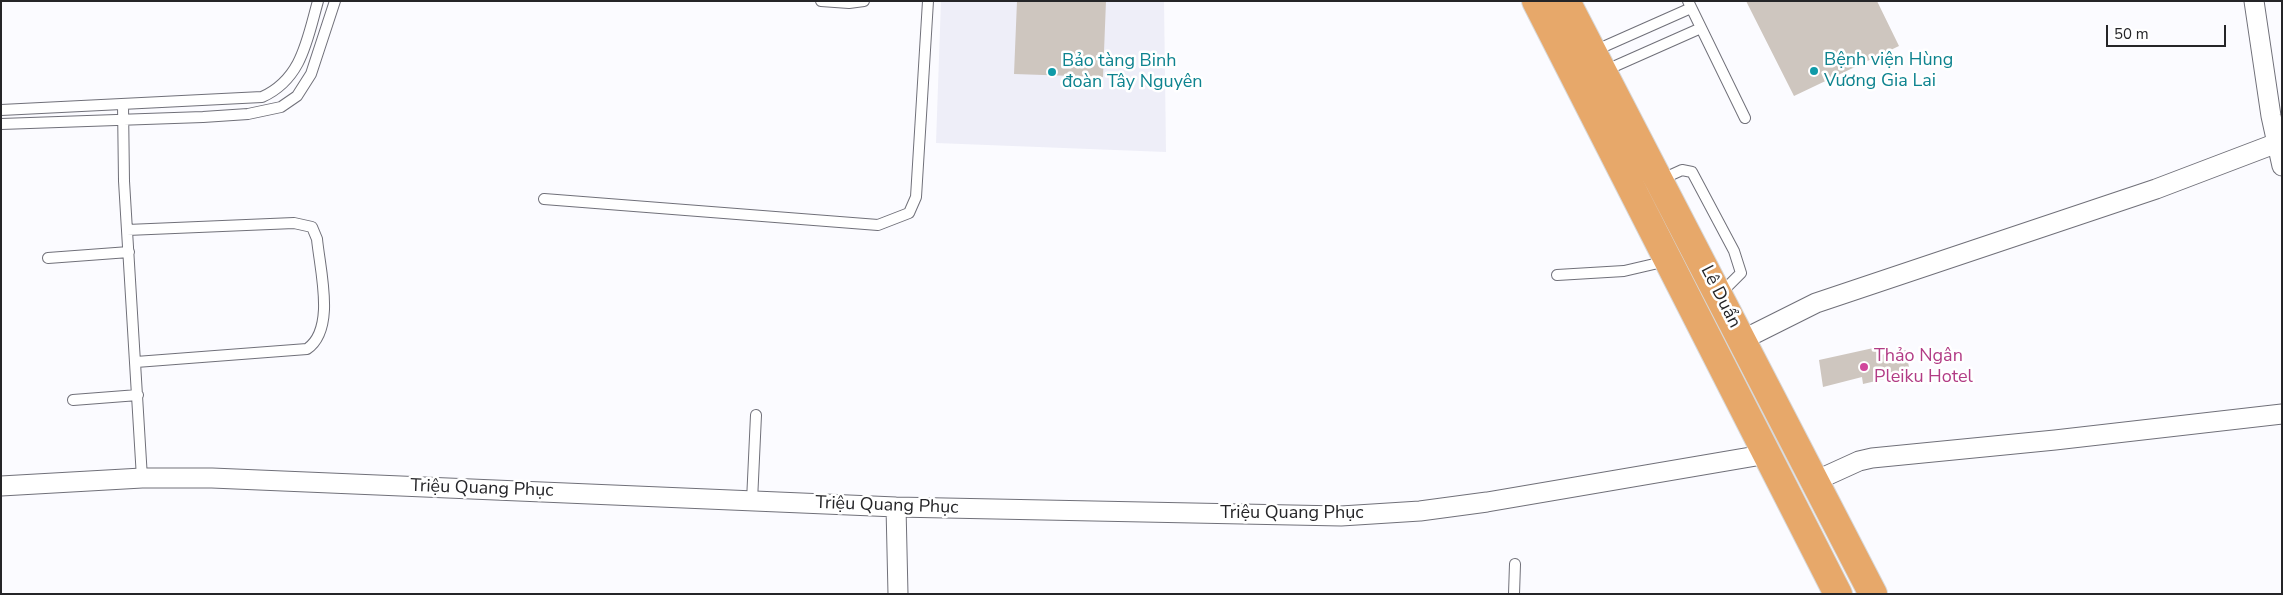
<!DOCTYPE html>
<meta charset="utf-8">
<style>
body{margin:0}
#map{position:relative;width:2283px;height:595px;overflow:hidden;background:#fbfbff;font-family:"Nunito Sans",sans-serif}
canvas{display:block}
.frame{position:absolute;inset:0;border:2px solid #252528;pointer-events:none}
.scale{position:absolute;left:2106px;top:25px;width:120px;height:22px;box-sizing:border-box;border:2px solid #252528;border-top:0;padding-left:6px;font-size:15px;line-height:18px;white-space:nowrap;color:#252528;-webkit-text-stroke:4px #fff;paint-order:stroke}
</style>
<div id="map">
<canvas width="2283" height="595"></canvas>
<div class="frame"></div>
<div class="scale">50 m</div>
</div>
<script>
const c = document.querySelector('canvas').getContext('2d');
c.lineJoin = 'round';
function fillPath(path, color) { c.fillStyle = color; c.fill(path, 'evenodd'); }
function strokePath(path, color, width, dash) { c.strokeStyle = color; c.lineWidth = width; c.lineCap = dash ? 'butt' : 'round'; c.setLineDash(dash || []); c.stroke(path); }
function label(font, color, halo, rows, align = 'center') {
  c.font = font + ' "Nunito Sans",sans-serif'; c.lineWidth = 5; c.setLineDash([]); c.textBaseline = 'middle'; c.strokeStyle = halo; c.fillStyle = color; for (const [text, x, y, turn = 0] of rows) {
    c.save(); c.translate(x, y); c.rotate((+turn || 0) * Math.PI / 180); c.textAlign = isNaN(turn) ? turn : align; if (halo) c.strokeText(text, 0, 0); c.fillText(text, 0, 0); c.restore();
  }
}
fillPath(new Path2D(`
 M941,1H1164L1166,152L936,143Z`), '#eeeef8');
fillPath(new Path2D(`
 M1017,1H1106L1103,77L1014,74Z
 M1746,1H1877L1899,46L1794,96Z
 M1878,347L1880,355L1906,350L1910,373L1863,384L1862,377L1823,387L1819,360Z`), '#cec6bf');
const service = new Path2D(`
 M821,1L849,3L864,1
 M1688,1L1745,118
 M1594,51L1691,8
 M1604,71L1701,28
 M123,105L124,181L142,478
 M1,110L262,97C302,79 307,40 318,1
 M1,124L203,117L248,114L281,107L297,96L311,74L335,1
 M1660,180L1682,170L1692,172L1734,251L1741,273L1719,295
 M544,199L878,225L909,213L916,197L928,1
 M127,230L294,223L312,227L317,239C320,271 336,329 307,349L136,362
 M48,258L129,252
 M1557,275L1624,271L1667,261
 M73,400L138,395
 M752,501L756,415
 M1514,594L1515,564`);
const minor = new Path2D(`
 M2254,1L2271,116L2282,166
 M1742,340L1816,303L2156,189L2277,143
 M1815,481L1859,461L1872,458L2055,440L2282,414
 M1,486L142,478H212L896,507L1341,516L1420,511L1487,502L1768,454
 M896,507L898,594`);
const primary = new Path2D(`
 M1536,1L1838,594
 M1566,1L1873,594`);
strokePath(service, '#707079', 12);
strokePath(minor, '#707079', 21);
strokePath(primary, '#d8d8d8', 30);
strokePath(service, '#fff', 10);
strokePath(minor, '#fff', 19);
strokePath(primary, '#e7a86a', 28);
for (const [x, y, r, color] of [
 [1814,71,5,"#0f9aa8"],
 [1052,72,5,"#0f9aa8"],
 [1864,367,5,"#d1479c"]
]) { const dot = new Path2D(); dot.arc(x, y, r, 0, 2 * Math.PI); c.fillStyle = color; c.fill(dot); strokePath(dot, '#fff', 2); }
label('18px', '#0d838f', '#fff', [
 ["Bệnh viện Hùng",1824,61],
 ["Vương Gia Lai",1824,82],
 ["Bảo tàng Binh",1062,62],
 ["đoàn Tây Nguyên",1062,83]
], 'left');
label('18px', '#252528', '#fff', [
 ["Lê Duẩn",1720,297,63],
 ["Triệu Quang Phục",482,489,2],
 ["Triệu Quang Phục",887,506,2],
 ["Triệu Quang Phục",1292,514]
]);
label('18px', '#b23c85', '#fff', [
 ["Thảo Ngân",1874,357],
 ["Pleiku Hotel",1874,378]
], 'left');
</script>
